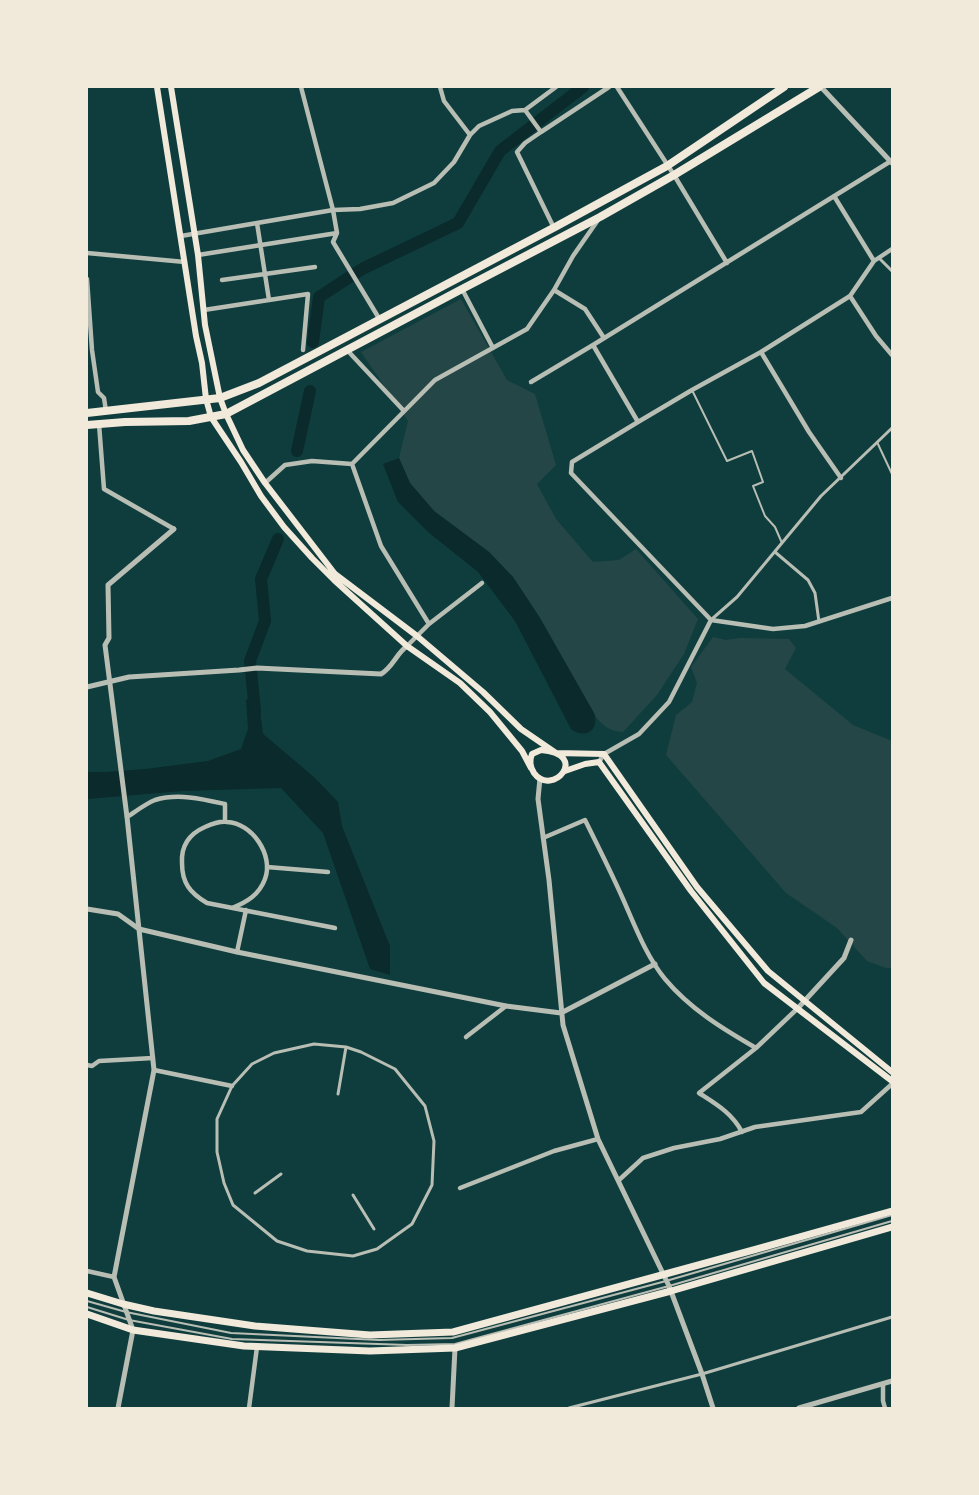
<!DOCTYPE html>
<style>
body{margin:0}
#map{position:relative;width:979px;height:1495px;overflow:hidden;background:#0f3d3e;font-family:Montserrat,sans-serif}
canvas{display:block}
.frame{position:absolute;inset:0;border:88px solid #f1e9da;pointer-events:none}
</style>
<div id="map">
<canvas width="979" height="1495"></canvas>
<div class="frame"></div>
</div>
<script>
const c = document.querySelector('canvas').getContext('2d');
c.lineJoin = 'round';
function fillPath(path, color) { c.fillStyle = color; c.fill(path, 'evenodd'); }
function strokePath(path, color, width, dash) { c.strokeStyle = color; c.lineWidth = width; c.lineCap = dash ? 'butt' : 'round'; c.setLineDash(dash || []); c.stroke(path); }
fillPath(new Path2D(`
 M461,299L507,380L535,394L556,465L537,484L556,519L593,562L619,560L636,549L698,619L684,654L657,695L623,732C611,731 604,727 596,717L540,618L513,577L489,552L434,511L410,483L399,458L408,421L361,352Z
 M713,637L726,640L740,638L789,639L796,648L785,669L853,725L892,741V968H886L867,961L837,928L786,893L666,755L676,715L692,702L697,683L691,667Z`), '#244646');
fillPath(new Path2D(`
 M399,458L410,483L434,511L489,552L513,577L540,618L594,713C600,730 585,740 571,729L515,621L478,572L428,532L398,502L383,464Z
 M258,694L263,734L314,777L338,802L342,826L390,946V975L370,969L323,833L281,788L182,791L87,799V772H106L145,769L208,761L241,749L248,729L246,700Z`), '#0a2a2b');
strokePath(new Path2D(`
 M313,342L319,297L362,269L458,223L500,151L583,87
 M297,451L310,391
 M255,711L250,661L265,621L261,579L278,539`), '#0a2a2b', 12);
strokePath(new Path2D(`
 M692,390L727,461L752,451L763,482L753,486L765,516L775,527L782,543
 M877,442L892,474
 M87,1301L126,1312L231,1333L379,1340L452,1338L666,1281L892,1215
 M87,1307L129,1320L232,1339L407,1345L455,1344L669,1286L892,1221`), '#b8beb3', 2);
strokePath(new Path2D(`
 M879,258L892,271
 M775,552L808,580L815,593L819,622
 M712,619L737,597L821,496L892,428
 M314,1044L346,1047L361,1052L395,1069L425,1106L434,1141L432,1185L412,1224L377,1249L353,1256L307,1251L277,1241L233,1205L224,1183L217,1152V1119L232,1086L252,1064L274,1053Z
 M338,1094L346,1047
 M255,1193L281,1174
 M353,1195L374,1229
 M569,1408L702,1374L892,1317`), '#b8beb3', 3);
strokePath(new Path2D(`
 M301,87L333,210L337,233L333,242L380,320
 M440,87L444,101L470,135
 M617,87L674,175L727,263
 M525,110L541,132L609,87
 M541,132L525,143L517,152L554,228
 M834,196L874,261
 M257,223L269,300
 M181,236L333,210L360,209L393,203L434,183L454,162L470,135L479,126L512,111L525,110L556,87
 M87,253L185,262
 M198,255L337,233
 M87,279L92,350L98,392L104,398L106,411
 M222,280L315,267
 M462,289L493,348
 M554,290L585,309L604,338
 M850,296L876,336L892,355
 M204,310L308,294L303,350
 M593,345L638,422L572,462L571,473L711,620
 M347,350L404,411
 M761,352L809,432L841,478
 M531,382L593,345L891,161
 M638,422L692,390L761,352L850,296L874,261L892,249
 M99,424L104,489L174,529
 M352,464L381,546L429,624
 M265,483L285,465L312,461L352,464L435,380L527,329L554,290L573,256L598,220
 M711,620L773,629L805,626L892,598
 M407,646L429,624L482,583
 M599,762L604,754L639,734L669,702L711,620
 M127,817C135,812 145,804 155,800C178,793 203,799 225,804V821
 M543,838L585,820C598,846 611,872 623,899C635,926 646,956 665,979C690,1009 723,1029 756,1048
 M267,867L328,872
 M232,908C247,902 259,895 265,879C274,855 252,823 227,822C219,821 212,824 205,827C189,834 181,846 182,863C182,883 190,893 207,903L335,928
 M237,952L246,910
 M466,1037L506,1006
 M87,1065L92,1066L99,1061L153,1058
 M154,1070L232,1086
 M742,1132C732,1113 716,1104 699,1093L756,1048L798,1008
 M619,1180L643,1158L674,1148L720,1139L755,1127L861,1112L892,1084
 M460,1188L554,1151L598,1139
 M87,1271L114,1277
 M883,1384V1401L885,1408
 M249,1408L257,1347`), '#b8beb3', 4.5);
strokePath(new Path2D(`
 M821,87L892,163
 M87,687L129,677L239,670L257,668L381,674C393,667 396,654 407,646
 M540,778L538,799L549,880L563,1025L598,1139L669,1286L702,1374L713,1408
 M87,909L118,914L139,929L237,952L506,1006L561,1013L655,964
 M798,1008L844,958L851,940
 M118,1408L133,1330L114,1277L154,1070L127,817L105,645L109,638L108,585L174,529
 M452,1408L455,1348
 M799,1408L892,1381`), '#b8beb3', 5);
strokePath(new Path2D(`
 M157,87L196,336L202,363L206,399L211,417L241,462L261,496L284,527L312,558L334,580L407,646L460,683L490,712L522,751L531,768
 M171,87L198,255L205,325L220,398L226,414L243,450L265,483L335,574L417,636L483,692L521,729L556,753L604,754L697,887L768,971L892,1072
 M541,750C591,754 552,798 534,773C530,767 529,761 532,754Z
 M565,771L585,764L599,762L691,891L764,983L892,1081`), '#f1e9da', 6);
strokePath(new Path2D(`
 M87,1293L123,1304L154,1311L255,1326L370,1335L453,1332L757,1249L892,1211
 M87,1314L133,1330L244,1346L370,1351L455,1348L671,1291L892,1227`), '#f1e9da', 7);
strokePath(new Path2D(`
 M87,413L220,398L259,383L557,226L667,166L784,87
 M87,425L125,422L189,421L226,414L462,289L600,217L674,175L819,87`), '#f1e9da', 8);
</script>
